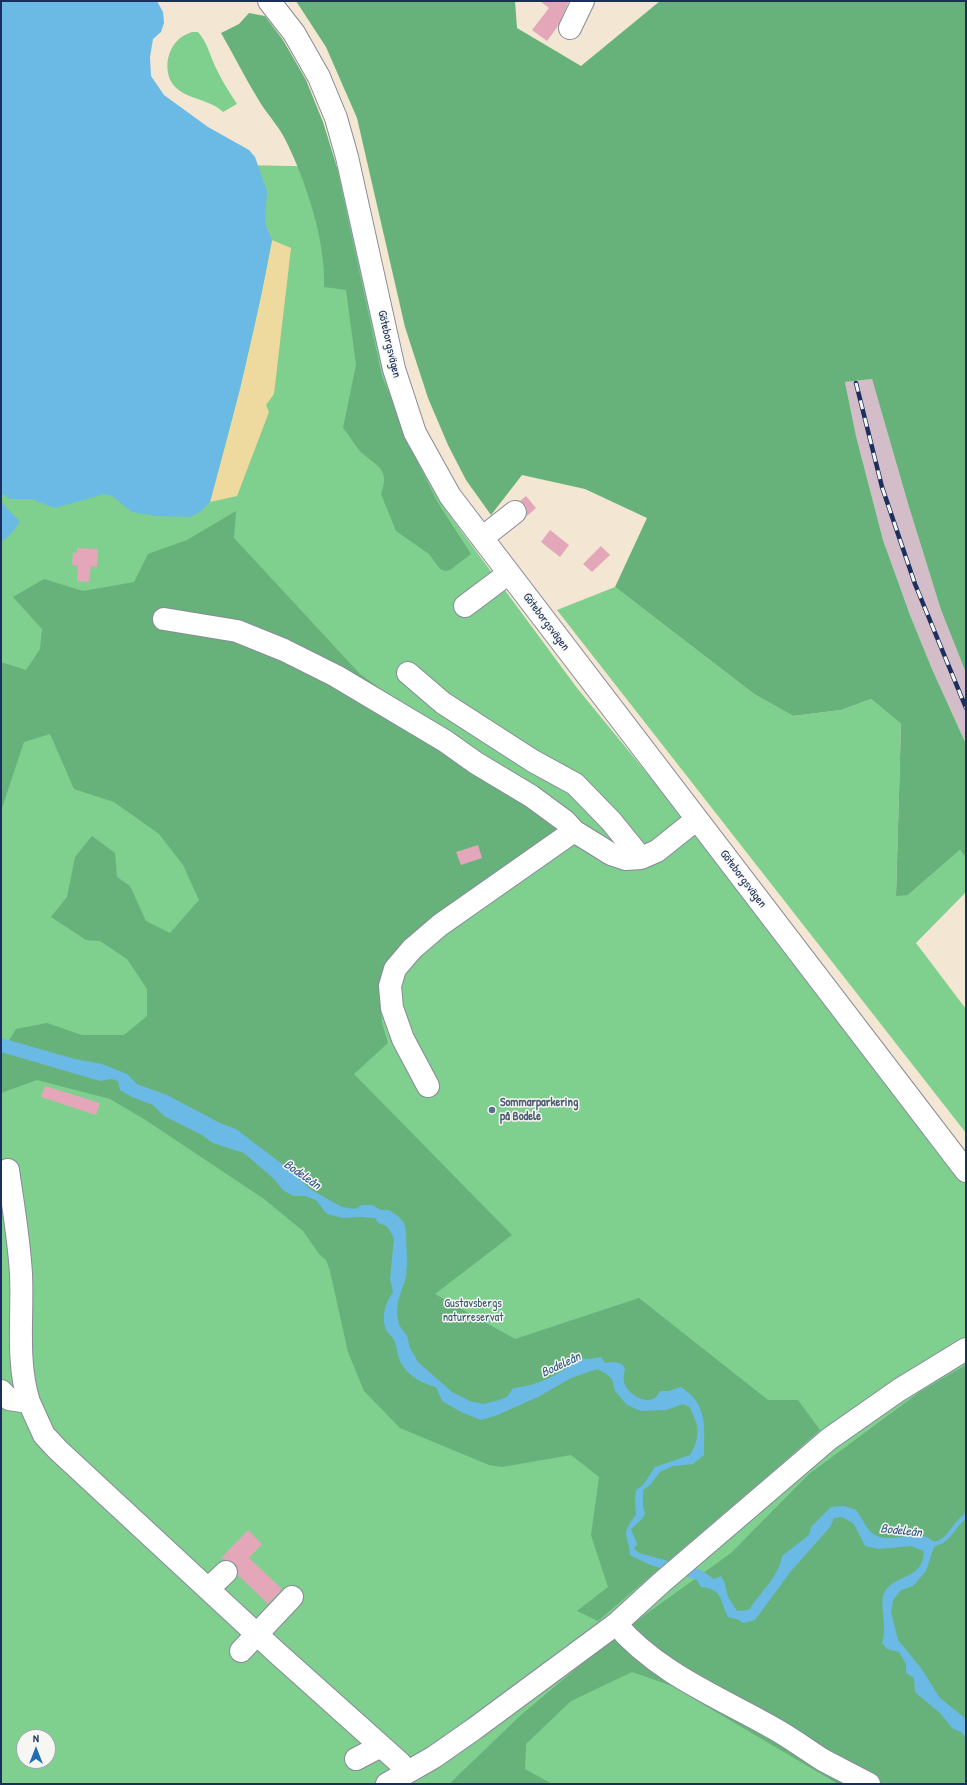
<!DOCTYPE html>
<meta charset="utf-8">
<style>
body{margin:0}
#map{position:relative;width:967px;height:1785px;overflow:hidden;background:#f3e6d2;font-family:"Patrick Hand",sans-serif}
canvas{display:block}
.frame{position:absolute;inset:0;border:2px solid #1b2f5e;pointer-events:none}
.north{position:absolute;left:16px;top:1729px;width:40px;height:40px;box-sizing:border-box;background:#f6f6f2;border:1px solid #9ea6b7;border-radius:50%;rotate:0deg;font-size:11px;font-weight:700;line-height:16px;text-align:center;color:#1b2f5e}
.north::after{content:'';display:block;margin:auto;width:14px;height:18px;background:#1f6fb2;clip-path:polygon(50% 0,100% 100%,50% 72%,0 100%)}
</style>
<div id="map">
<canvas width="967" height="1785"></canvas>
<div class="frame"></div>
<div class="north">N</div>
</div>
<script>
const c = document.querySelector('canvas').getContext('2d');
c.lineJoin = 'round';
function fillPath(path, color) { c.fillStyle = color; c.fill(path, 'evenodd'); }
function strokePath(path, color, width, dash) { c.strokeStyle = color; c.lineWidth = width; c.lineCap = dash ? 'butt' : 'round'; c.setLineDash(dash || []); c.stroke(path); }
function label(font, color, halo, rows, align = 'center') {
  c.font = font + ' "Patrick Hand",sans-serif'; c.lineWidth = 3; c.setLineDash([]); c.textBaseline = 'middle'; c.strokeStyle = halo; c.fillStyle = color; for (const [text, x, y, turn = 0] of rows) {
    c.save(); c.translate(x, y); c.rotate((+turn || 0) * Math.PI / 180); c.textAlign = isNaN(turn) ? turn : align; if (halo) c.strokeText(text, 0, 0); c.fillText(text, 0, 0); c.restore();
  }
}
fillPath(new Path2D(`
 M872,379L909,507L941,610L966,673V744L932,669L910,615L883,540L856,436L845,382Z`), '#d2bdc8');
fillPath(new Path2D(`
 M192,32H198C208,44 209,53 215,66C221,79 229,92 237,104L223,112C207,96 173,100 168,73C167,67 167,61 169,55C173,43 180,36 192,32Z
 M1,160L338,167L385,375L445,509L577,688L687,822L966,1170V1784H1ZM24,1737H48V1761H24Z
 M615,587L754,694L793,716L841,710L871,699L901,724L896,895H908L960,850L966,858V892L916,943L966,1009V1133L557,610Z`), '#7fcf8f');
fillPath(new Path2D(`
 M296,1H515L517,28L581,66L660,1H966V673L941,610L909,507L872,379L845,382L856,436L883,540L910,615L932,669L966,744V858L960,850L908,895L896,896L901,724L871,699L841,710L793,716L754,694L615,587L647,518L585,489L522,475L491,515L466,480L448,445L428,398L405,327L357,118L326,47Z
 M249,13L265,16L283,40L306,80L323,122L336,164L382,376L420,467L438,503L471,554L450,570L445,571L440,569L429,554L396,531L381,494C391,467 375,466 360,451C354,444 349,435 343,428L356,365L346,290L324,287C326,241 306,181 285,139C278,125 266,113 258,99C245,78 234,55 221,33L239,24Z
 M236,511L234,538L360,674L409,709L479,752L521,782L560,830L379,984L382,1023L388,1043L354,1074L512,1235L435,1294L515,1339L639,1298L768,1400H798L820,1430L786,1460L598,1621L577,1611L608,1587L591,1535L599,1477L571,1455L502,1467L489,1465L400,1428L364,1391L348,1352L330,1271L326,1260L319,1254L303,1231L264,1199L144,1119L110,1099L37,1080L1,1093V1053L16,1029L47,1023L82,1035H124L147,1016V989L127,959L100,941L86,940L51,917L67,897L75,857L92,836L115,853L117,877L130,886L146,921L170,933L199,900L183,865L159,834L114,802L74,789L50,734L24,742L1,811V662L26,670L40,649L42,629L13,597L44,579L83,591L134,582L148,554L187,540Z
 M966,1365V1784H838L672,1686L632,1672L571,1701L526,1744L525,1769L552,1784H449L521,1715L610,1640L731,1553L809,1474L921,1391Z`), '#67b27a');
fillPath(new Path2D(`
 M272,240L291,248L274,394L266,405L269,412L237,496L210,502C234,415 256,328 272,240Z`), '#eeda9e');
fillPath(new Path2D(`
 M1,1H157L163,12L164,23L161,32L153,39L150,57L151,76L164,95L208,127L249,150L255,157L267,191L265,223L272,240L261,296L240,389L210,502L200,512L190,517L155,516L132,512L112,496L104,494L55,508L31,499H10L1,493Z
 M1,502L20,522L10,535L1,542Z
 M1,1038L75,1059L102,1064L127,1074L137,1084L167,1095L220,1123L236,1129L290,1170L310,1189L331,1201L342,1207L355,1209L362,1205H372L381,1210H389L399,1217L404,1223L406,1231L407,1263L406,1277L398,1301L397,1314L399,1325L407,1336L410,1348L418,1362L452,1392L470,1401L483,1404L499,1400L507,1397L513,1388C538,1386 561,1374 579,1358L589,1359L601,1357L605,1363L614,1362L622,1364L625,1369C624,1374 623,1378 624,1382C626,1392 644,1405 654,1398C657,1397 659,1393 660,1391H668L681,1387C708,1404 704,1427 704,1455L693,1464L673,1466L660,1472L649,1486L643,1490V1506L645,1514L641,1520L631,1529L637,1544L634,1549L639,1553L701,1570L714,1579L721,1576L724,1581L728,1597L737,1611L749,1610C760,1592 779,1577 782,1556L809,1535L811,1527L831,1507L844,1506L856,1510C861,1516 866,1528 872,1533C891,1548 919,1523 935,1544L926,1571L913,1586L901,1590L893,1600L891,1612L898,1640L921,1668L940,1698L966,1719V1738L961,1732L952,1728L941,1714L915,1692L914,1678L906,1673V1664L899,1652L887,1649L882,1643C888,1627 879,1603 884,1593C895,1573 923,1581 924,1551L911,1546L879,1549L865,1546L854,1524L842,1517L834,1518L830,1527L791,1571L755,1620L743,1623L737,1619L728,1617C719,1598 723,1590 701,1587L697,1580L648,1564L630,1555C629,1533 619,1536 636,1515L635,1498L636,1490L643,1485L655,1467L690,1455C695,1447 699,1436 697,1426C696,1420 692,1414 690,1407L683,1404L666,1410L641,1411L627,1405L615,1391L612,1379L605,1373L597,1369L571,1378L538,1397L495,1416L481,1420L461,1412L442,1401L436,1387C422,1384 406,1374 400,1361C397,1354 397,1346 394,1340C392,1336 388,1334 386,1330C381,1317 385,1303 393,1292L390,1279L394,1238L387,1226L378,1223L375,1218L361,1217L343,1218L327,1214L316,1200L305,1196H293L283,1190L273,1178L244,1153L213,1143L202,1135L164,1116L153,1105L132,1097L120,1090L118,1081L111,1079L100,1081L1,1052Z`), '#6bbae6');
strokePath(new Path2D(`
 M931,1543L935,1544C952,1539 952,1525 966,1516`), '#6bbae6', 4.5);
fillPath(new Path2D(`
 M540,1H569L558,26L547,41L532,30L549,8Z
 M526,496L536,508L527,516V510L525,505L520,501Z
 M550,530L569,545L560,557L541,542Z
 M601,546L610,555L592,572L583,564Z
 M77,548L98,549L97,567L91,566L89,582L77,581L78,566L72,565L73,552L77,553Z
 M478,845L482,858L461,865L456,852Z
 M45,1086L100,1103L96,1115L41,1097Z
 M248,1530L262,1544L249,1558L282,1589L268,1604L238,1575V1569L235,1563L221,1558Z`), '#e4a7ba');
const minor = new Path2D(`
 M269,1L294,33L319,77L336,118L347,157L394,369L415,433L450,496L966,1171
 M570,28L583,1
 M482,538L515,512
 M465,606L509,573
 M164,619L237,631L284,650L336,676L445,741L476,763L531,796L565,821L574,831L611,854L626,859L641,858L657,851L697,819
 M408,673L443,703L533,761L575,784L611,821L641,858
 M428,1086L403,1039L392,1008L390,986L395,969L412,949L440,925L574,831
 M8,1170C13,1205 19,1239 21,1274C23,1316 16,1361 29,1402
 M1,1391L9,1399L29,1402L44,1435L58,1450L276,1652L400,1763L407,1772
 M208,1589L226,1572
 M616,1624C659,1675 724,1699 780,1732C795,1741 809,1751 823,1760C838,1768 854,1776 869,1784
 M241,1651L292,1597
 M356,1759L381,1746
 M387,1784L434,1757L474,1729L616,1624L662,1582L829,1439L899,1390L966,1349`);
strokePath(minor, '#878a98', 24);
strokePath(minor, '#fff', 22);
const rail = new Path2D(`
 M856,383L882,487L915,584L966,708`);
strokePath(rail, '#1b2f5e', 4.5);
strokePath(rail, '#f6f6f2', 3, [9]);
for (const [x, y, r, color] of [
 [492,1110,4,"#5c6f8a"]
]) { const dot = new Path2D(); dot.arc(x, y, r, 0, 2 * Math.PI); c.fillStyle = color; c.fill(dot); strokePath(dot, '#f6f6f2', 1.5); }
label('12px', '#1b2f5e', '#f6f6f2', [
 ["Göteborgsvägen",389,344,77],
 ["Göteborgsvägen",546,622,53],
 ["Göteborgsvägen",743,879,53]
]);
label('bold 12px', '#4e5e75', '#f6f6f2', [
 ["Sommarparkering",500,1103],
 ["på Bodele",500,1117]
], 'left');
label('12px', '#34576a', '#f6f6f2', [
 ["Gustavsbergs",473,1304],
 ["naturreservat",473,1318]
]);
label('italic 13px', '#335987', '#f6f6f2', [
 ["Bodeleån",302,1175,35],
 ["Bodeleån",561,1365,-25],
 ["Bodeleån",901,1531,6]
]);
</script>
